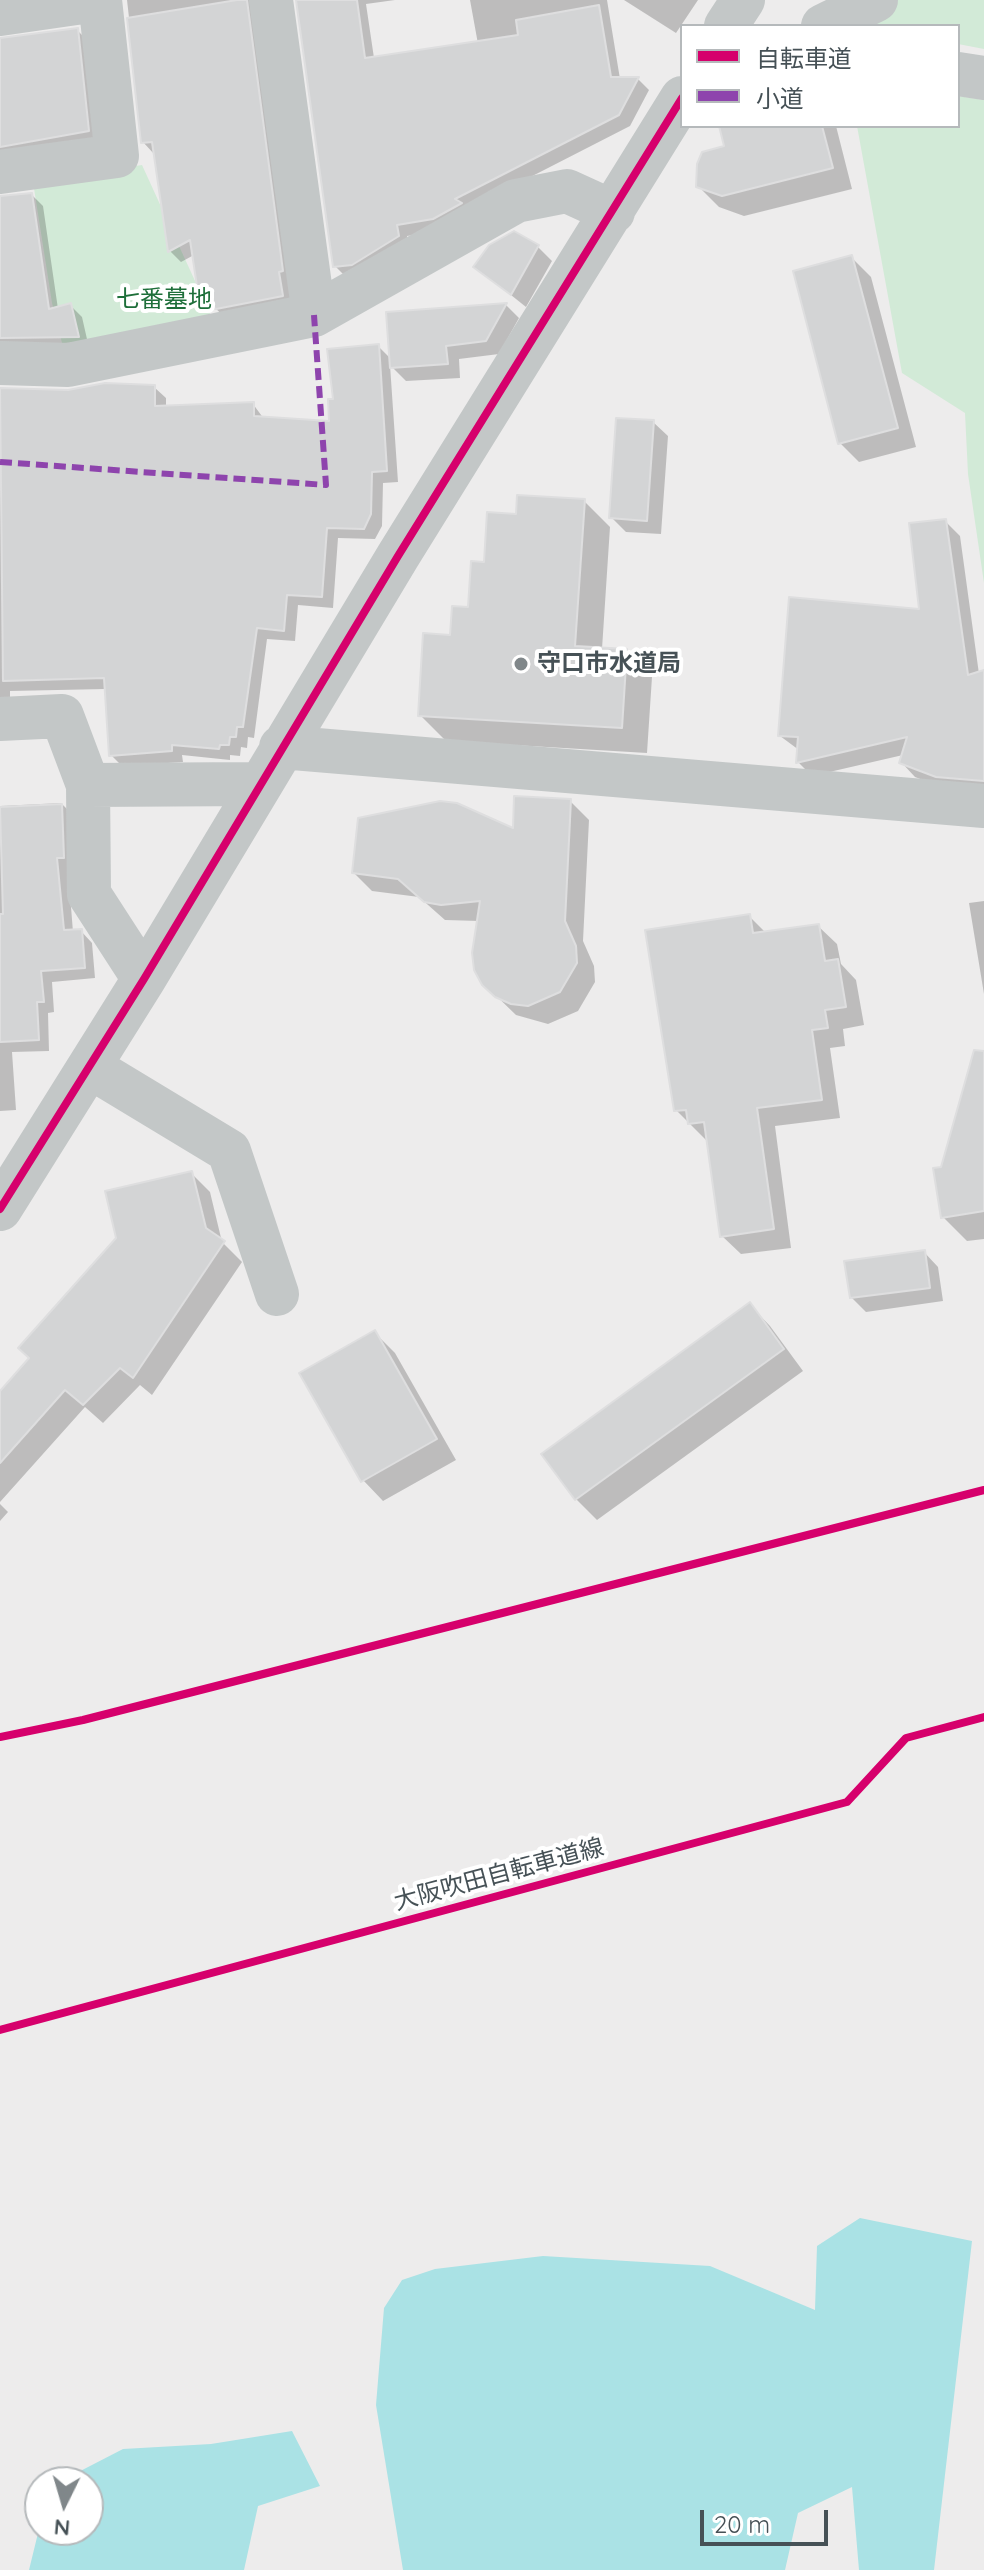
<!DOCTYPE html>
<meta charset="utf-8">
<style>
body{margin:0}
#map{position:relative;width:984px;height:2570px;overflow:hidden;background:#edecec;font-family:Quicksand,"Noto Sans JP",sans-serif}
canvas{display:block}
.legend{position:absolute;left:680px;top:24px;width:280px;height:104px;box-sizing:border-box;background:#fff;border:2px solid #b5b9bb;margin:0;padding:10px 14px;list-style:none;font-size:24px;color:#465156}
.legend li{display:flex;align-items:center;gap:16px;height:40px}
.legend b{width:40px;border:2px solid #b5b9bb}
.north{position:absolute;left:24px;top:2466px;width:80px;height:80px;box-sizing:border-box;background:#fff;border:2px solid #b5b9bb;border-radius:50%;rotate:185deg;font-size:22px;font-weight:700;line-height:32px;text-align:center;color:#465156}
.north::after{content:'';display:block;margin:auto;width:28px;height:36px;background:#80878a;clip-path:polygon(50% 0,100% 100%,50% 72%,0 100%)}
.scale{position:absolute;left:700px;top:2510px;width:128px;height:36px;box-sizing:border-box;border:4px solid #465156;border-top:0;padding-left:10px;font-size:24px;line-height:28px;white-space:nowrap;color:#465156;-webkit-text-stroke:6px #fff;paint-order:stroke}
</style>
<div id="map">
<canvas width="984" height="2570"></canvas>
<ul class="legend">
<li><b style="height:10px;background:#d6006c"></b>自転車道</li>
<li><b style="height:10px;background:#8e44ad"></b>小道</li>
</ul>
<div class="north">N</div>
<div class="scale">20 m</div>
</div>
<script>
const c = document.querySelector('canvas').getContext('2d');
c.lineJoin = 'round';
function fillPath(path, color) { c.fillStyle = color; c.fill(path, 'evenodd'); }
function strokePath(path, color, width, dash) { c.strokeStyle = color; c.lineWidth = width; c.lineCap = dash ? 'butt' : 'round'; c.setLineDash(dash || []); c.stroke(path); }
function label(font, color, halo, rows, align = 'center') {
  c.font = font + ' Quicksand,"Noto Sans JP",sans-serif'; c.lineWidth = 8; c.setLineDash([]); c.textBaseline = 'middle'; c.strokeStyle = halo; c.fillStyle = color; for (const [text, x, y, turn = 0] of rows) {
    c.save(); c.translate(x, y); c.rotate((+turn || 0) * Math.PI / 180); c.textAlign = isNaN(turn) ? turn : align; if (halo) c.strokeText(text, 0, 0); c.fillText(text, 0, 0); c.restore();
  }
}
fillPath(new Path2D(`
 M894,0H984V49L958,44V26H860Z
 M958,96L984,100V583L968,474L965,413L902,373L857,126H958Z
 M142,165L217,329L196,335L62,343L52,303L33,182Z`), '#d2ead7');
fillPath(new Path2D(`
 M860,2218L972,2241L934,2570H859L852,2487L798,2513L785,2570H403L376,2405L384,2308L402,2280L435,2269L543,2256L710,2266L815,2310L817,2246Z
 M292,2431L320,2486L258,2506L244,2570H29L40,2525V2530H88V2482H59L123,2449L211,2444Z`), '#aae2e5');
fillPath(new Path2D(`
 M127,0H261L293,307L224,317L200,292L194,255L181,262L170,251L154,154L143,142Z
 M298,0H395L366,4L374,58L478,44L470,0H607L620,79H638L649,90L630,126L466,210L445,230L407,236L409,248L346,277L335,266Z
 M624,0H698L676,33Z
 M77,30L89,42L100,142L0,161V38Z
 M735,126H836L852,189L744,216L719,207L698,186L726,148Z
 M32,195L43,206L58,309L70,305L82,317L89,348L0,352V196Z
 M538,247L552,261L526,307L476,267Z
 M852,258L871,277L916,447L859,462L840,443Z
 M506,305L519,318L499,354L459,359L460,378L406,381L390,365L398,482L383,483L382,526L375,539L338,538L333,608L298,605L295,641L267,639L254,738L248,737L247,748L241,747L240,756L230,755V760L182,755L183,762L122,766L111,755L106,689L10,691V701H0V390L68,392L154,387L166,398V407L253,404L264,419L332,423L335,401L378,346L391,359L388,313Z
 M653,422L668,436L661,534L626,532L611,517Z
 M584,501L610,527L602,649L626,651L652,677L647,753L446,741L420,715L452,637L470,609L485,564L518,516Z
 M945,521L960,536L979,674H984V793L952,791L915,777L901,762L903,755L812,776L798,762L799,750L780,736L921,611Z
 M570,801L589,820L583,941L594,966L595,982L578,1011L548,1024L516,1015L484,984L479,921L445,920L419,897L372,891L354,873L515,831Z
 M61,803L72,814L68,869L73,932L81,931L92,943L95,978L52,982L54,1012L48,1013L49,1051L12,1052L16,1110L0,1111V806Z
 M984,901V994L969,903Z
 M749,916L766,933L818,926L837,944L841,964L856,980L864,1025L843,1029L845,1046L830,1048L840,1118L775,1126L791,1248L741,1254L722,1236L709,1143L676,1110Z
 M984,1097V1239L967,1241L943,1217L942,1169Z
 M191,1173L210,1192L222,1242L242,1262L152,1395L140,1385L103,1423L85,1407L0,1502V1394Z
 M924,1252L938,1267L943,1301L866,1312L851,1297Z
 M750,1305L770,1326L803,1371L597,1520L576,1499Z
 M374,1332L395,1353L456,1460L383,1501L363,1480Z
 M0,1504L8,1512L0,1521Z`), '#0003');
const building = new Path2D(`
 M237,0H247L283,271L279,272L283,296L216,309L210,306L208,292L198,293L190,240L168,252L152,142L141,143L127,18Z
 M296,0H357L365,58L518,35L516,20L599,5L611,77H639L619,115L455,199L462,203L433,219L397,225L399,236L352,265L333,267Z
 M78,28L89,131L0,147V38Z
 M719,126H822L833,168L722,196L696,187L697,164L702,152L724,146Z
 M32,193L49,309L71,303L79,337L0,338V196Z
 M514,231L539,245L511,295L473,267L489,245Z
 M852,255L898,428L838,444L793,271Z
 M507,303L486,341L446,346L448,364L390,368L386,312Z
 M379,344L387,471L372,472L371,514L364,529L327,528L322,597L287,595L284,631L257,628L243,727H237L236,737H230L229,745H220L219,749L172,745V751L109,756L104,678L3,681L0,388L68,390L105,383L155,385V406L254,402V416L329,421L328,399H333L327,349Z
 M616,418L654,420L647,521L609,518Z
 M517,495L585,499L575,646L627,649L622,728L418,716L423,633L450,635L452,606L468,607L471,561L484,562L487,512L516,514Z
 M946,519L968,675L984,670V781L936,777L899,763L907,737L796,763L798,737L778,736L789,597L919,609L909,523Z
 M514,796L571,799L565,921L576,946L577,963L560,992L528,1006L511,1004L495,997L482,985L474,970L472,953L480,901L441,905L424,902L398,879L352,873L358,818L440,801L457,803L513,828Z
 M62,804L64,858H57L64,930L82,929L85,968L41,971L44,1002H37L39,1040L0,1042V914H3L0,807Z
 M750,914L753,933L819,924L825,961L838,959L846,1007L825,1010L828,1028L812,1030L822,1100L757,1108L774,1229L720,1237L704,1122L688,1124L686,1110L674,1111L645,930Z
 M974,1050L984,1051V1211L941,1218L933,1168L941,1167Z
 M192,1171L206,1228L225,1241L133,1378L120,1368L83,1405L65,1390L0,1463V1391L29,1358L18,1348L116,1238L105,1191Z
 M925,1250L930,1288L850,1298L844,1261Z
 M750,1302L784,1349L575,1500L541,1454Z
 M375,1330L437,1439L361,1482L299,1373Z`);
fillPath(building, '#d3d4d5');
strokePath(building, '#dededf', 2);
strokePath(new Path2D(`
 M271,0L314,315
 M0,14L97,0
 M726,26L743,0
 M823,26L876,0
 M958,74L984,78
 M0,172L117,156L100,0
 M0,363L68,365L314,315L516,201L567,191L613,212
 M0,719L62,716L88,785L258,784
 M281,747L984,806
 M88,785L89,894L144,979
 M90,1067L229,1151L277,1294
 M0,1209L144,979L398,556L682,98`), '#c3c7c7', 44);
strokePath(new Path2D(`
 M0,462L326,485L314,315`), '#8e44ad', 6, [12, 6]);
strokePath(new Path2D(`
 M0,1209L144,979L398,556L682,98
 M0,1737L83,1720L984,1490
 M0,2030L847,1802L906,1738L984,1717`), '#d6006c', 8);
for (const [x, y, r, color] of [
 [521,664,8,"#80878a"]
]) { const dot = new Path2D(); dot.arc(x, y, r, 0, 2 * Math.PI); c.fillStyle = color; c.fill(dot); strokePath(dot, '#fff', 3); }
label('24px', '#1e6f3a', '#fff', [
 ["七番墓地",164,300]
]);
label('bold 24px', '#465156', '#fff', [
 ["守口市水道局",537,664]
], 'left');
label('24px', '#465156', '#fff', [
 ["大阪吹田自転車道線",499,1875,-15]
]);
</script>
